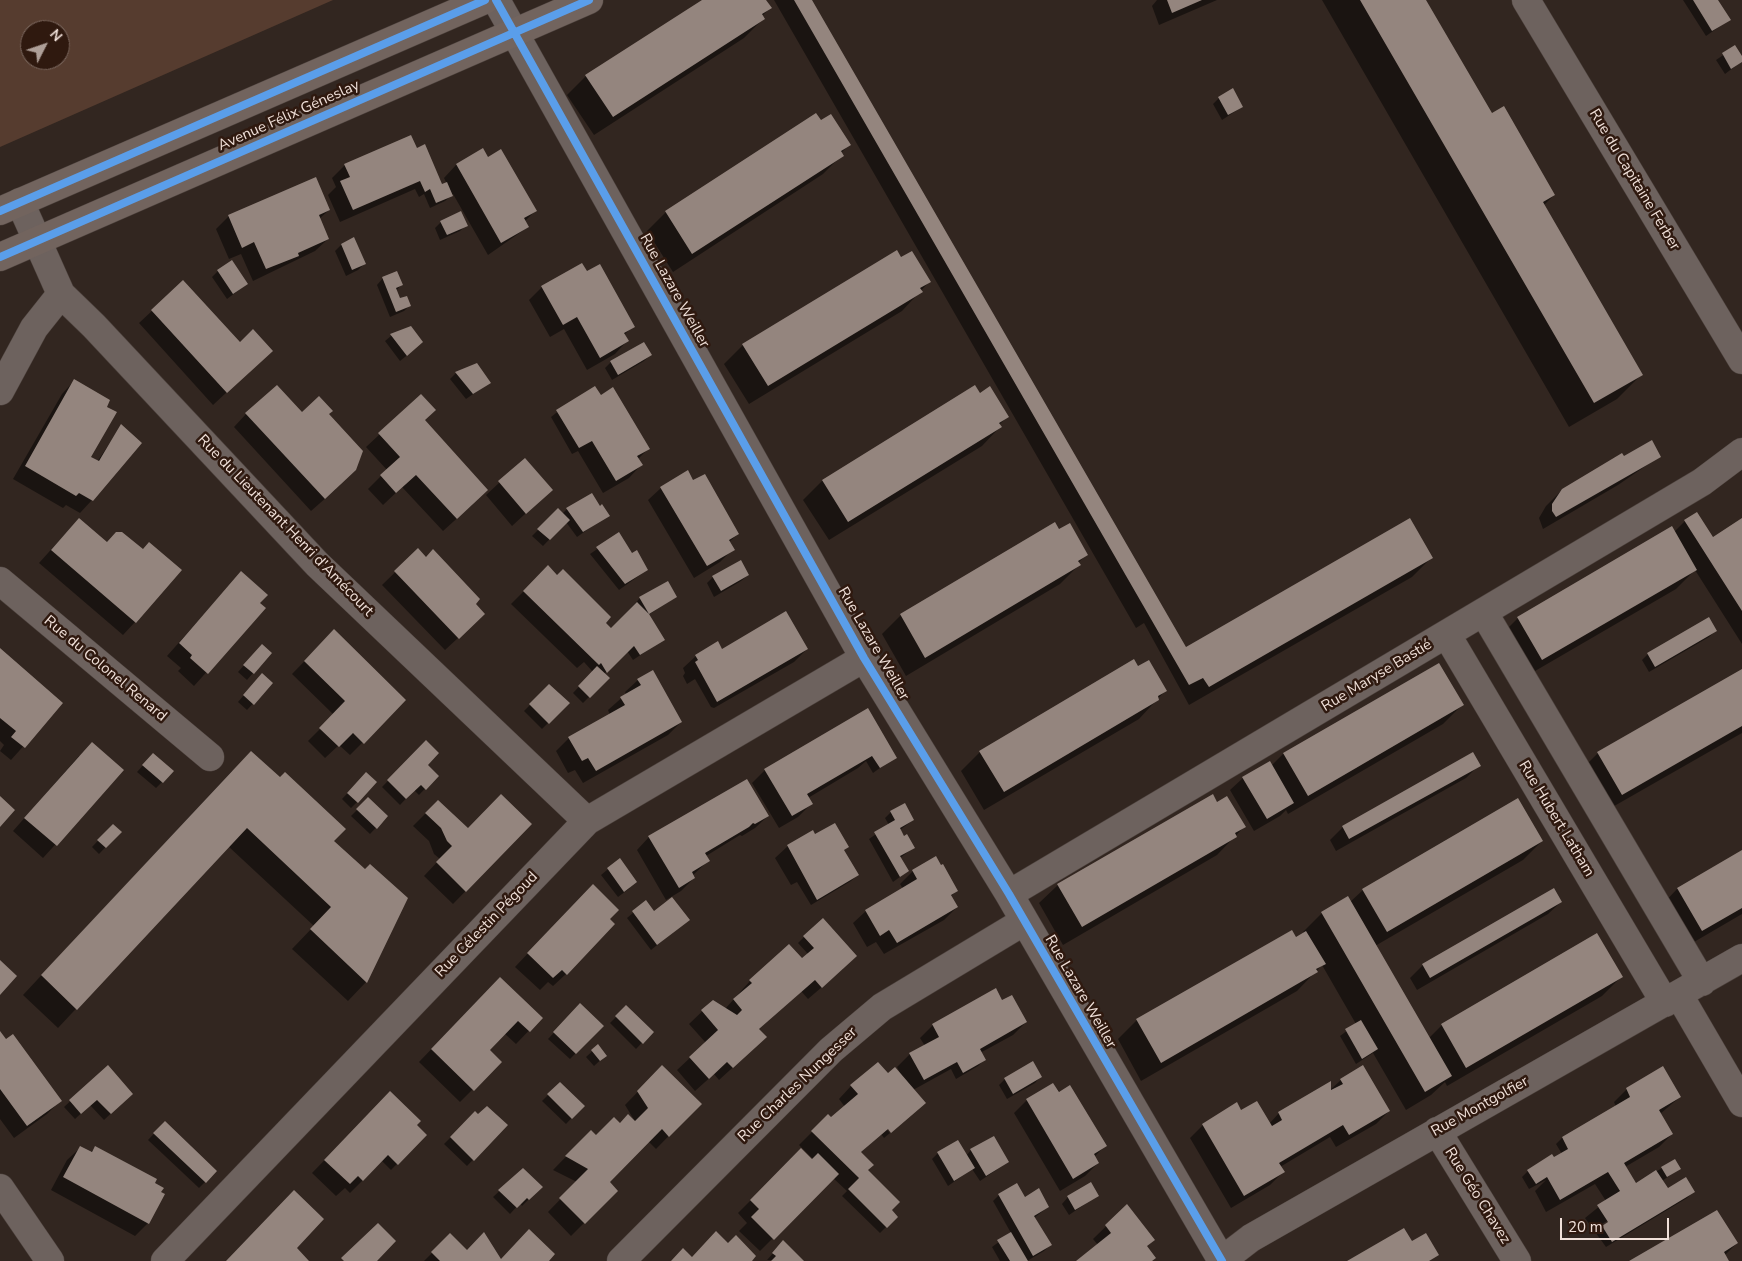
<!DOCTYPE html>
<meta charset="utf-8">
<style>
body{margin:0}
#map{position:relative;width:1742px;height:1261px;overflow:hidden;background:#322620;font-family:"Nunito Sans",sans-serif}
canvas{display:block}
.north{position:absolute;left:20px;top:20px;width:50px;height:50px;box-sizing:border-box;background:#2f190f;border:1px solid #7c6960;border-radius:50%;rotate:49deg;font-size:14px;font-weight:700;line-height:20px;text-align:center;color:#f0e0d9}
.north::after{content:'';display:block;margin:auto;width:18px;height:22px;background:#ae9f98;clip-path:polygon(50% 0,100% 100%,50% 72%,0 100%)}
.scale{position:absolute;left:1560px;top:1218px;width:109px;height:22px;box-sizing:border-box;border:2px solid #f0e0d9;border-top:0;padding-left:6px;font-size:15px;line-height:18px;white-space:nowrap;color:#f0e0d9;-webkit-text-stroke:4px #2f190f;paint-order:stroke}
</style>
<div id="map">
<canvas width="1742" height="1261"></canvas>
<div class="north">N</div>
<div class="scale">20 m</div>
</div>
<script>
const c = document.querySelector('canvas').getContext('2d');
c.lineJoin = 'round';
function fillPath(path, color) { c.fillStyle = color; c.fill(path, 'evenodd'); }
function strokePath(path, color, width, dash) { c.strokeStyle = color; c.lineWidth = width; c.lineCap = dash ? 'butt' : 'round'; c.setLineDash(dash || []); c.stroke(path); }
function label(font, color, halo, rows, align = 'center') {
  c.font = font + ' "Nunito Sans",sans-serif'; c.lineWidth = 5; c.setLineDash([]); c.textBaseline = 'middle'; c.strokeStyle = halo; c.fillStyle = color; for (const [text, x, y, turn = 0] of rows) {
    c.save(); c.translate(x, y); c.rotate((+turn || 0) * Math.PI / 180); c.textAlign = isNaN(turn) ? turn : align; if (halo) c.strokeText(text, 0, 0); c.fillText(text, 0, 0); c.restore();
  }
}
fillPath(new Path2D(`
 M0,0H333L0,147ZM30,30H60V60H30Z`), '#563c2f');
fillPath(new Path2D(`
 M704,0H765L770,8L762,16L763,19L744,38L594,135L567,95L586,76Z
 M774,0H811L1185,649L1431,558L1412,577L1189,705L1144,623L1136,628Z
 M1157,0H1217L1159,25L1152,6Z
 M1322,0H1425L1491,115L1554,195L1544,205L1642,374L1617,399L1569,427Z
 M1683,0H1717L1729,20L1706,36Z
 M1735,47L1742,61L1725,74L1716,60Z
 M1219,98L1242,107L1222,120L1213,104Z
 M816,115L820,122L849,145L841,153L842,155L823,174L673,272L647,231L666,212Z
 M416,149L442,186L447,184L444,178L456,165L482,150L487,158L535,211L525,221L528,227L488,255L453,194L445,201L430,208L424,194L419,197L415,189L340,222L328,195L336,187L332,178L345,165Z
 M329,210L319,219L328,239L315,251L253,281L241,254L229,259L216,229L229,216Z
 M441,222L466,225L460,231L440,240L435,228Z
 M354,239L364,264L358,270L346,276L335,251L341,245Z
 M901,259L929,282L902,311L749,404L724,364L743,345Z
 M218,271L247,284L227,299L212,277Z
 M587,273L633,326L624,335L627,341L615,354L587,370L564,329L550,337L529,300L542,287Z
 M383,278L401,285L396,291L399,300L410,305L404,311L390,317L377,285Z
 M183,282L258,363L213,405L139,323Z
 M410,328L416,348L400,361L385,341L391,336Z
 M650,355L644,361L612,380L605,368L611,362Z
 M456,373L489,383L466,399L450,379Z
 M74,381L89,457L97,462L122,425L92,500L80,513L66,505L63,508L13,479L62,394Z
 M974,387L979,394L1007,417L999,425L1000,427L982,446L829,540L803,500L822,481Z
 M421,396L423,421L474,503L443,531L402,487L383,505L368,489L387,470L366,447Z
 M600,396L648,449L638,459L641,465L629,478L603,493L578,451L572,454L551,417L566,405Z
 M246,414H328L336,489L311,511L234,427Z
 M1621,455L1623,458L1660,456L1618,485L1543,529L1539,518L1546,506L1560,492Z
 M525,459L551,490L512,526L486,495Z
 M661,488L738,534L729,542L733,549L720,562L694,578L648,500Z
 M599,507L608,515L577,537L566,522L543,546L532,536L558,510L562,514L567,509Z
 M1742,520V644L1695,570L1676,589L1523,678L1499,637L1518,618L1674,532L1685,521L1712,538Z
 M1054,524L1059,531L1087,554L1078,563L1079,565L1060,584L906,676L882,634L901,615Z
 M66,533L143,550L135,622L123,635L39,563Z
 M619,534L631,555L647,570L619,590L590,554Z
 M418,550L471,626L445,650L382,585Z
 M548,567L611,630L640,598L676,597L648,615L663,640L633,660L627,651L604,674L608,678L583,703L573,693L593,672L584,662L577,668L511,604Z
 M748,575L741,581L714,597L707,583L713,577Z
 M229,586L264,608L194,686L178,671L181,668L167,656Z
 M334,631L405,700L350,755L339,745L325,758L308,741L334,715L292,674Z
 M1715,631L1709,637L1649,672L1642,660L1648,654Z
 M807,649L794,662L714,708L711,707L695,679L687,684L683,676L685,673L683,668L696,656L721,650Z
 M0,650L62,703L11,760L0,751L4,745L0,741Z
 M256,652L270,653L247,680L238,672Z
 M1438,664L1462,705L1443,724L1288,814L1286,810L1280,816L1254,831L1230,790L1243,778L1271,766L1283,754Z
 M1138,668L1165,691L1139,719L984,810L961,771L980,752Z
 M1742,670V733L1602,813L1579,772L1598,753Z
 M638,680L681,722L668,735L583,783L575,770L568,773L556,751L569,738L610,715L608,710L626,694L625,692Z
 M256,681L272,683L247,710L238,702Z
 M549,686L568,703L542,729L524,711Z
 M867,710L895,757L873,773L866,761L858,768L808,798L811,804L798,817L779,828L752,783L765,770Z
 M426,742V765L437,776L419,795L414,790L400,805L382,787Z
 M79,756L122,771L43,858L13,831Z
 M147,761L162,782L156,788L137,772Z
 M1479,765L1466,778L1336,851L1330,840L1343,827Z
 M232,771L333,841L366,982L348,1001L292,949L314,926L228,846L58,1028L23,995Z
 M360,780L357,802L351,808L342,799Z
 M368,799L387,816L370,834L351,816Z
 M438,801L468,830L531,824L453,904L424,876L440,859L434,854L429,841L413,826Z
 M1217,803L1244,827L1217,855L1063,945L1039,903L1058,885Z
 M891,812L913,820L900,830L913,848L900,858L908,871L893,882L869,839L889,825L885,818Z
 M768,816L755,828L742,836L740,835L706,856L708,861L692,876L694,878L681,891L666,900L637,850L649,837Z
 M113,825L120,832L99,854L92,847Z
 M814,836L848,847L843,851L857,875L851,881L811,905L797,882L791,885L775,858L788,846Z
 M1542,841L1523,860L1375,946L1429,1038L1442,1025L1621,977L1602,996L1447,1086L1445,1082L1431,1095L1406,1110L1373,1053L1356,1064L1340,1036L1356,1024L1322,965L1297,991L1141,1081L1118,1039L1137,1020L1291,931L1295,939L1304,934L1303,932L1322,913L1350,902L1363,890Z
 M1742,851V914L1682,949L1659,908L1677,889Z
 M619,860L630,888L618,897L601,875Z
 M913,871L957,891L951,896L957,907L944,920L884,954L876,942L867,947L853,923L866,911L903,889L900,884Z
 M580,898L609,919L566,974L553,986L548,982L540,990L515,967Z
 M646,902L653,912L688,920L651,950L627,918Z
 M1561,902L1548,914L1417,990L1410,978L1423,965Z
 M804,937L843,969L808,999L801,991L758,1030L752,1050L719,1080L714,1074L695,1091L677,1070L706,1043L689,1024L713,1001L725,1009L750,981L789,946L802,960L808,954L798,943Z
 M487,991L541,1018L516,1044L504,1033L488,1050L500,1062L460,1102L419,1062Z
 M1002,1002L1026,1022L1013,1035L980,1053L984,1060L978,1066L956,1079L951,1069L913,1090L879,1121L890,1133L884,1138L881,1134L860,1153L861,1176L896,1217L880,1233L842,1196L847,1191L833,1178L760,1251L739,1231L747,1223L738,1213L801,1150L812,1160L813,1159L799,1145L828,1116L831,1119L845,1107L839,1099L851,1086L900,1073L897,1067L910,1054L925,1046L920,1038L933,1025Z
 M580,1005L602,1026L570,1059L548,1039Z
 M626,1007L652,1032L636,1049L610,1023Z
 M0,1033L60,1101L47,1114L14,1138L0,1119Z
 M598,1046L606,1055L594,1066L586,1057Z
 M108,1066L125,1100L104,1120L90,1105L75,1119L64,1107Z
 M662,1067L700,1104L656,1149L648,1141L608,1182L616,1191L571,1236L548,1212L577,1182L553,1170L591,1131L596,1136L620,1124L636,1123L625,1105Z
 M1041,1076L1035,1083L1007,1099L999,1085L1005,1079Z
 M1341,1080L1389,1111L1376,1124L1336,1147L1330,1137L1280,1167L1283,1172L1270,1185L1231,1208L1190,1138L1203,1125L1241,1112L1269,1124L1279,1113L1330,1090Z
 M560,1083L583,1106L566,1124L542,1101Z
 M1053,1084L1105,1146L1094,1157L1098,1163L1085,1176L1060,1191L1014,1113L1027,1100Z
 M1627,1089L1680,1097L1660,1114L1672,1134L1659,1147L1625,1167L1635,1185L1662,1168L1679,1169L1662,1181L1667,1189L1693,1192L1687,1198L1606,1247L1585,1218L1606,1201L1595,1184L1546,1212L1535,1191L1546,1180L1529,1189L1522,1177L1528,1171L1562,1154L1556,1144L1562,1138L1616,1107L1614,1102ZM1631,1207L1603,1227L1602,1224Z
 M390,1093L425,1135L391,1170L382,1161L350,1193L345,1188L336,1196L312,1173Z
 M475,1113L506,1125L467,1166L444,1144Z
 M165,1122L216,1171L199,1188L148,1140Z
 M80,1148L90,1153L95,1148L148,1223L135,1236L51,1190L67,1160Z
 M971,1150L1008,1162L980,1181L972,1169L948,1186L932,1159L938,1153L966,1156Z
 M523,1169L541,1187L522,1206L520,1203L510,1214L493,1197Z
 M999,1195L1024,1198L1048,1207L1034,1218L1050,1245L1044,1251L1027,1261H1000L992,1247L1011,1233L993,1201Z
 M1097,1196L1069,1215L1062,1204L1068,1197Z
 M1127,1206L1151,1261H1078L1098,1245L1093,1239Z
 M450,1235L467,1251L500,1260L547,1261H424Z
 M783,1242L802,1261L767,1260Z
 M1737,1243L1725,1255L1728,1261H1631Z`), '#0007');
fillPath(new Path2D(`
 M702,0H766L772,8L762,14L765,19L613,117L585,75Z
 M794,0H812L1186,647L1410,518L1433,558L1209,687L1203,678L1189,685Z
 M1167,0H1202L1172,13Z
 M1360,0H1426L1492,113L1504,106L1555,195L1543,202L1643,375L1594,403Z
 M1693,0H1718L1731,20L1712,31Z
 M1735,45L1742,56V62L1731,69L1722,53Z
 M1233,88L1243,107L1228,115L1218,97Z
 M816,113L821,120L831,114L851,145L841,151L844,156L692,254L665,211Z
 M411,135L417,148L425,144L442,184L447,182L453,196L436,203L430,189L425,192L420,181L353,210L340,181L350,177L344,164Z
 M483,148L488,157L501,149L537,211L524,218L529,227L501,243L456,164Z
 M316,177L330,210L319,215L329,239L298,253L299,256L266,269L254,242L242,248L228,215Z
 M461,211L468,226L447,235L440,221Z
 M354,237L366,264L352,270L341,244Z
 M897,250L901,257L912,251L931,282L920,288L923,292L768,386L742,344Z
 M232,260L248,284L233,294L217,270Z
 M582,263L587,271L600,264L635,327L624,333L629,341L600,358L577,317L563,325L541,286Z
 M397,271L403,285L396,288L400,298L407,296L411,306L396,312L382,277Z
 M183,280L240,342L253,329L273,351L227,393L151,310Z
 M411,326L423,342L407,356L390,334Z
 M644,342L652,355L618,375L610,361Z
 M477,363L491,383L473,394L455,372Z
 M74,379L110,400L107,407L117,412L91,457L99,461L121,424L142,443L93,501L79,493L76,496L25,466Z
 M277,385L302,412L319,396L333,411L329,414L363,451L356,470L325,499L245,413Z
 M975,385L980,393L990,386L1009,417L999,423L1002,427L848,522L822,480Z
 M595,386L601,395L613,387L650,449L637,456L643,465L616,481L592,441L579,448L556,410Z
 M421,394L436,410L425,420L488,490L457,519L416,475L396,493L380,475L400,457L378,433Z
 M1652,440L1661,457L1556,517L1552,511V504L1562,489L1622,453L1624,456Z
 M525,458L553,490L526,514L498,481Z
 M688,470L693,480L705,474L739,534L729,540L735,550L707,566L660,487Z
 M592,493L600,506L602,504L610,516L583,532L566,508Z
 M558,508L570,520L550,540L537,529Z
 M1697,512L1713,537L1742,518V611L1684,520Z
 M79,518L107,542L116,532H122L143,549L149,542L182,570L136,623L51,550Z
 M1055,522L1059,529L1070,523L1088,555L1078,561L1081,565L925,658L900,614Z
 M1672,526L1697,570L1542,660L1517,617Z
 M619,532L632,553L637,550L648,570L625,584L596,547Z
 M418,548L426,557L433,549L480,599L476,604L485,614L459,639L394,571Z
 M741,560L749,575L721,591L712,576Z
 M548,565L557,575L563,569L611,617L606,623L611,628L637,602L649,614L665,640L640,655L634,646L607,673L601,663L599,665L523,591Z
 M241,571L268,595L260,603L266,608L208,674L190,658L192,655L179,643Z
 M668,581L677,597L649,614L639,597Z
 M786,611L808,649L717,702L695,662L698,660L695,655L718,641L722,649Z
 M1709,617L1717,631L1655,667L1647,653Z
 M334,629L406,700L364,744L353,733L339,747L319,728L345,701L304,661Z
 M262,644L272,653L254,674L243,665Z
 M0,648L63,703L25,748L11,737L16,731L0,718Z
 M1134,659L1138,666L1149,660L1167,691L1158,696L1159,700L1004,792L979,751Z
 M1439,663L1464,705L1308,796L1283,753Z
 M597,666L610,678L590,698L578,686Z
 M1742,669V726L1622,795L1597,752Z
 M653,670L682,722L596,771L588,758L582,761L568,737L625,705L620,697L641,685L637,679Z
 M262,673L273,683L254,705L243,695Z
 M549,684L570,703L549,724L529,704Z
 M868,708L897,758L880,768L872,756L807,794L813,804L792,816L764,769Z
 M426,740L439,753L428,765L439,776L426,790L421,785L406,799L387,780Z
 M92,742L124,770L57,846L24,818Z
 M251,751L280,777L285,772L346,829L334,841L365,869L370,864L408,898L367,983L310,929L331,907L247,828L77,1010L41,975Z
 M1473,752L1481,766L1349,839L1342,826Z
 M153,753L174,771L163,783L142,765Z
 M1270,761L1294,803L1267,819L1242,777Z
 M366,772L377,782L358,803L347,793Z
 M747,779L769,816L755,824L753,823L749,827L705,853L710,861L692,872L695,878L679,888L648,836Z
 M501,794L532,824L466,892L436,862L452,846L447,841L441,828L425,813L438,800L468,828Z
 M1213,794L1217,802L1227,796L1246,827L1235,833L1237,837L1082,927L1057,884Z
 M0,796L15,810L0,827Z
 M368,797L388,816L377,829L356,809Z
 M1518,798L1543,841L1387,932L1362,889Z
 M905,803L914,820L900,828L904,836L907,834L915,848L900,856L909,871L900,877L874,832L895,820L890,811Z
 M835,823L849,847L844,850L859,875L817,900L787,845L813,830L815,834Z
 M113,824L122,832L106,848L97,840Z
 M1742,850V908L1702,931L1677,888Z
 M936,856L941,865L943,864L958,891L951,895L958,907L897,943L889,930L880,936L865,910L917,879L912,870Z
 M620,858L637,882L624,892L607,868Z
 M593,884L619,910L610,919L615,924L567,975L562,970L553,978L527,953Z
 M1554,888L1562,902L1430,978L1422,964Z
 M1348,896L1452,1076L1425,1092L1321,912Z
 M672,897L690,920L657,945L632,911L646,900L654,911Z
 M823,918L857,956L822,988L815,980L759,1029L767,1037L733,1068L727,1062L709,1079L689,1057L718,1030L701,1010L713,1000L737,1015L742,1010L733,999L752,983L749,980L789,944L802,958L814,948L803,936Z
 M1292,930L1296,937L1306,931L1326,964L1316,969L1318,972L1161,1063L1136,1019Z
 M1597,933L1623,977L1466,1068L1441,1024Z
 M0,960L17,976L0,995Z
 M500,977L543,1018L530,1032L518,1021L490,1050L502,1062L474,1091L431,1049Z
 M996,988L1002,1000L1012,995L1027,1022L980,1049L986,1060L963,1073L957,1062L924,1080L909,1053L939,1037L932,1024Z
 M580,1003L604,1026L576,1054L553,1032Z
 M626,1005L654,1032L643,1044L615,1016Z
 M1361,1020L1378,1049L1362,1059L1345,1029Z
 M0,1031L6,1039L13,1034L62,1101L27,1126L0,1089Z
 M598,1044L607,1056L600,1061L591,1050Z
 M1033,1061L1042,1077L1013,1094L1004,1078Z
 M878,1062L888,1073L895,1067L926,1103L891,1133L888,1129L861,1152L874,1165L868,1170L900,1202L892,1210L898,1217L887,1228L848,1189L859,1178L811,1131L828,1114L831,1117L858,1094L850,1085Z
 M108,1065L133,1094L111,1114L97,1100L81,1114L69,1100Z
 M662,1065L702,1104L669,1137L662,1129L610,1182L618,1191L585,1224L559,1198L588,1169L565,1156L591,1130L596,1135L614,1117L620,1123L628,1114L635,1121L648,1108L637,1091Z
 M1363,1065L1390,1111L1349,1135L1343,1125L1279,1163L1285,1172L1244,1196L1202,1124L1237,1102L1241,1110L1257,1101L1272,1126L1282,1120L1278,1112L1331,1081V1090L1343,1084L1340,1079Z
 M1663,1066L1681,1097L1659,1110L1673,1134L1624,1163L1636,1183L1656,1170L1668,1188L1686,1177L1695,1192L1612,1242L1602,1226L1608,1222L1597,1205L1620,1191L1608,1172L1560,1200L1547,1177L1536,1184L1527,1170L1552,1154L1554,1157L1568,1149L1562,1137L1630,1097L1626,1088Z
 M560,1082L585,1106L572,1119L547,1094Z
 M1053,1083L1059,1092L1070,1085L1107,1146L1094,1154L1099,1163L1073,1179L1026,1099Z
 M390,1091L421,1121L417,1125L427,1135L398,1165L388,1155L363,1181L358,1176L350,1184L324,1160Z
 M487,1106L508,1125L474,1161L450,1137L475,1111L478,1114Z
 M165,1121L217,1171L206,1183L153,1133Z
 M994,1136L1009,1162L986,1176L970,1149Z
 M958,1140L975,1168L954,1181L937,1152Z
 M80,1146L92,1152L95,1146L157,1179L155,1183L164,1188L161,1192L165,1194L149,1224L63,1177Z
 M801,1148L812,1159L818,1153L839,1174L774,1240L751,1217L759,1209L750,1200Z
 M1675,1159L1681,1169L1667,1177L1661,1167Z
 M523,1168L543,1187L529,1200L527,1198L517,1208L498,1190Z
 M1091,1182L1099,1196L1075,1210L1067,1196Z
 M1017,1183L1025,1197L1039,1188L1049,1207L1034,1216L1052,1245L1033,1256L998,1194Z
 M294,1190L324,1219L297,1248L309,1261H226Z
 M1127,1204L1155,1240L1147,1246L1156,1258L1152,1261H1076L1111,1233L1105,1225Z
 M1717,1210L1738,1243L1724,1252L1729,1261H1629Z
 M378,1223L396,1241L377,1261H344L341,1258Z
 M1404,1228L1412,1241L1426,1233L1439,1255L1429,1261H1347Z
 M529,1229L555,1254L549,1261H440L431,1252L450,1233L467,1250L484,1232L501,1259Z
 M716,1231L728,1243L736,1235L756,1256L752,1261H671L683,1248L692,1257Z
 M1011,1232L1028,1261H1010L997,1240Z
 M783,1240L804,1261H771L776,1256L772,1253Z`), '#94857e');
const minor = new Path2D(`
 M496,0L864,658L1009,894L1222,1261
 M1526,0L1742,360
 M20,202L61,294L94,326L317,564L587,821
 M0,391L34,328L61,294
 M0,581L210,757
 M1484,613L1702,982
 M1447,635L1665,1003
 M1009,894L1702,482L1742,452
 M1679,995L1742,1103
 M1437,1131L1517,1261
 M0,1188L50,1261
 M165,1261L587,821L864,658
 M621,1261L831,1050L882,1007L1023,922
 M1221,1261L1251,1238L1742,958`);
const major = new Path2D(`
 M0,211L485,0
 M0,257L589,0`);
strokePath(minor, '#4c413c', 29);
strokePath(major, '#4c413c', 29);
strokePath(minor, '#6d625e', 28);
strokePath(major, '#72645e', 28);
strokePath(new Path2D(`
 M496,0L864,658L1009,894L1222,1261
 M0,211L485,0
 M0,257L589,0`), '#5a9eea', 8);
label('15px', '#f0e0d9', '#2f190f', [
 ["Avenue Félix Géneslay",289,116,-24],
 ["Rue du Capitaine Ferber",1634,180,59],
 ["Rue Lazare Weiller",674,291,61],
 ["Rue du Lieutenant Henri d'Amécourt",285,526,46],
 ["Rue Lazare Weiller",873,644,60],
 ["Rue du Colonel Renard",105,669,40],
 ["Rue Maryse Bastié",1377,676,-31],
 ["Rue Hubert Latham",1556,819,59],
 ["Rue Célestin Pégoud",487,925,-46],
 ["Rue Lazare Weiller",1080,992,60],
 ["Rue Charles Nungesser",798,1085,-44],
 ["Rue Montgolfier",1480,1107,-29],
 ["Rue Géo Chavez",1477,1196,58]
]);
</script>
